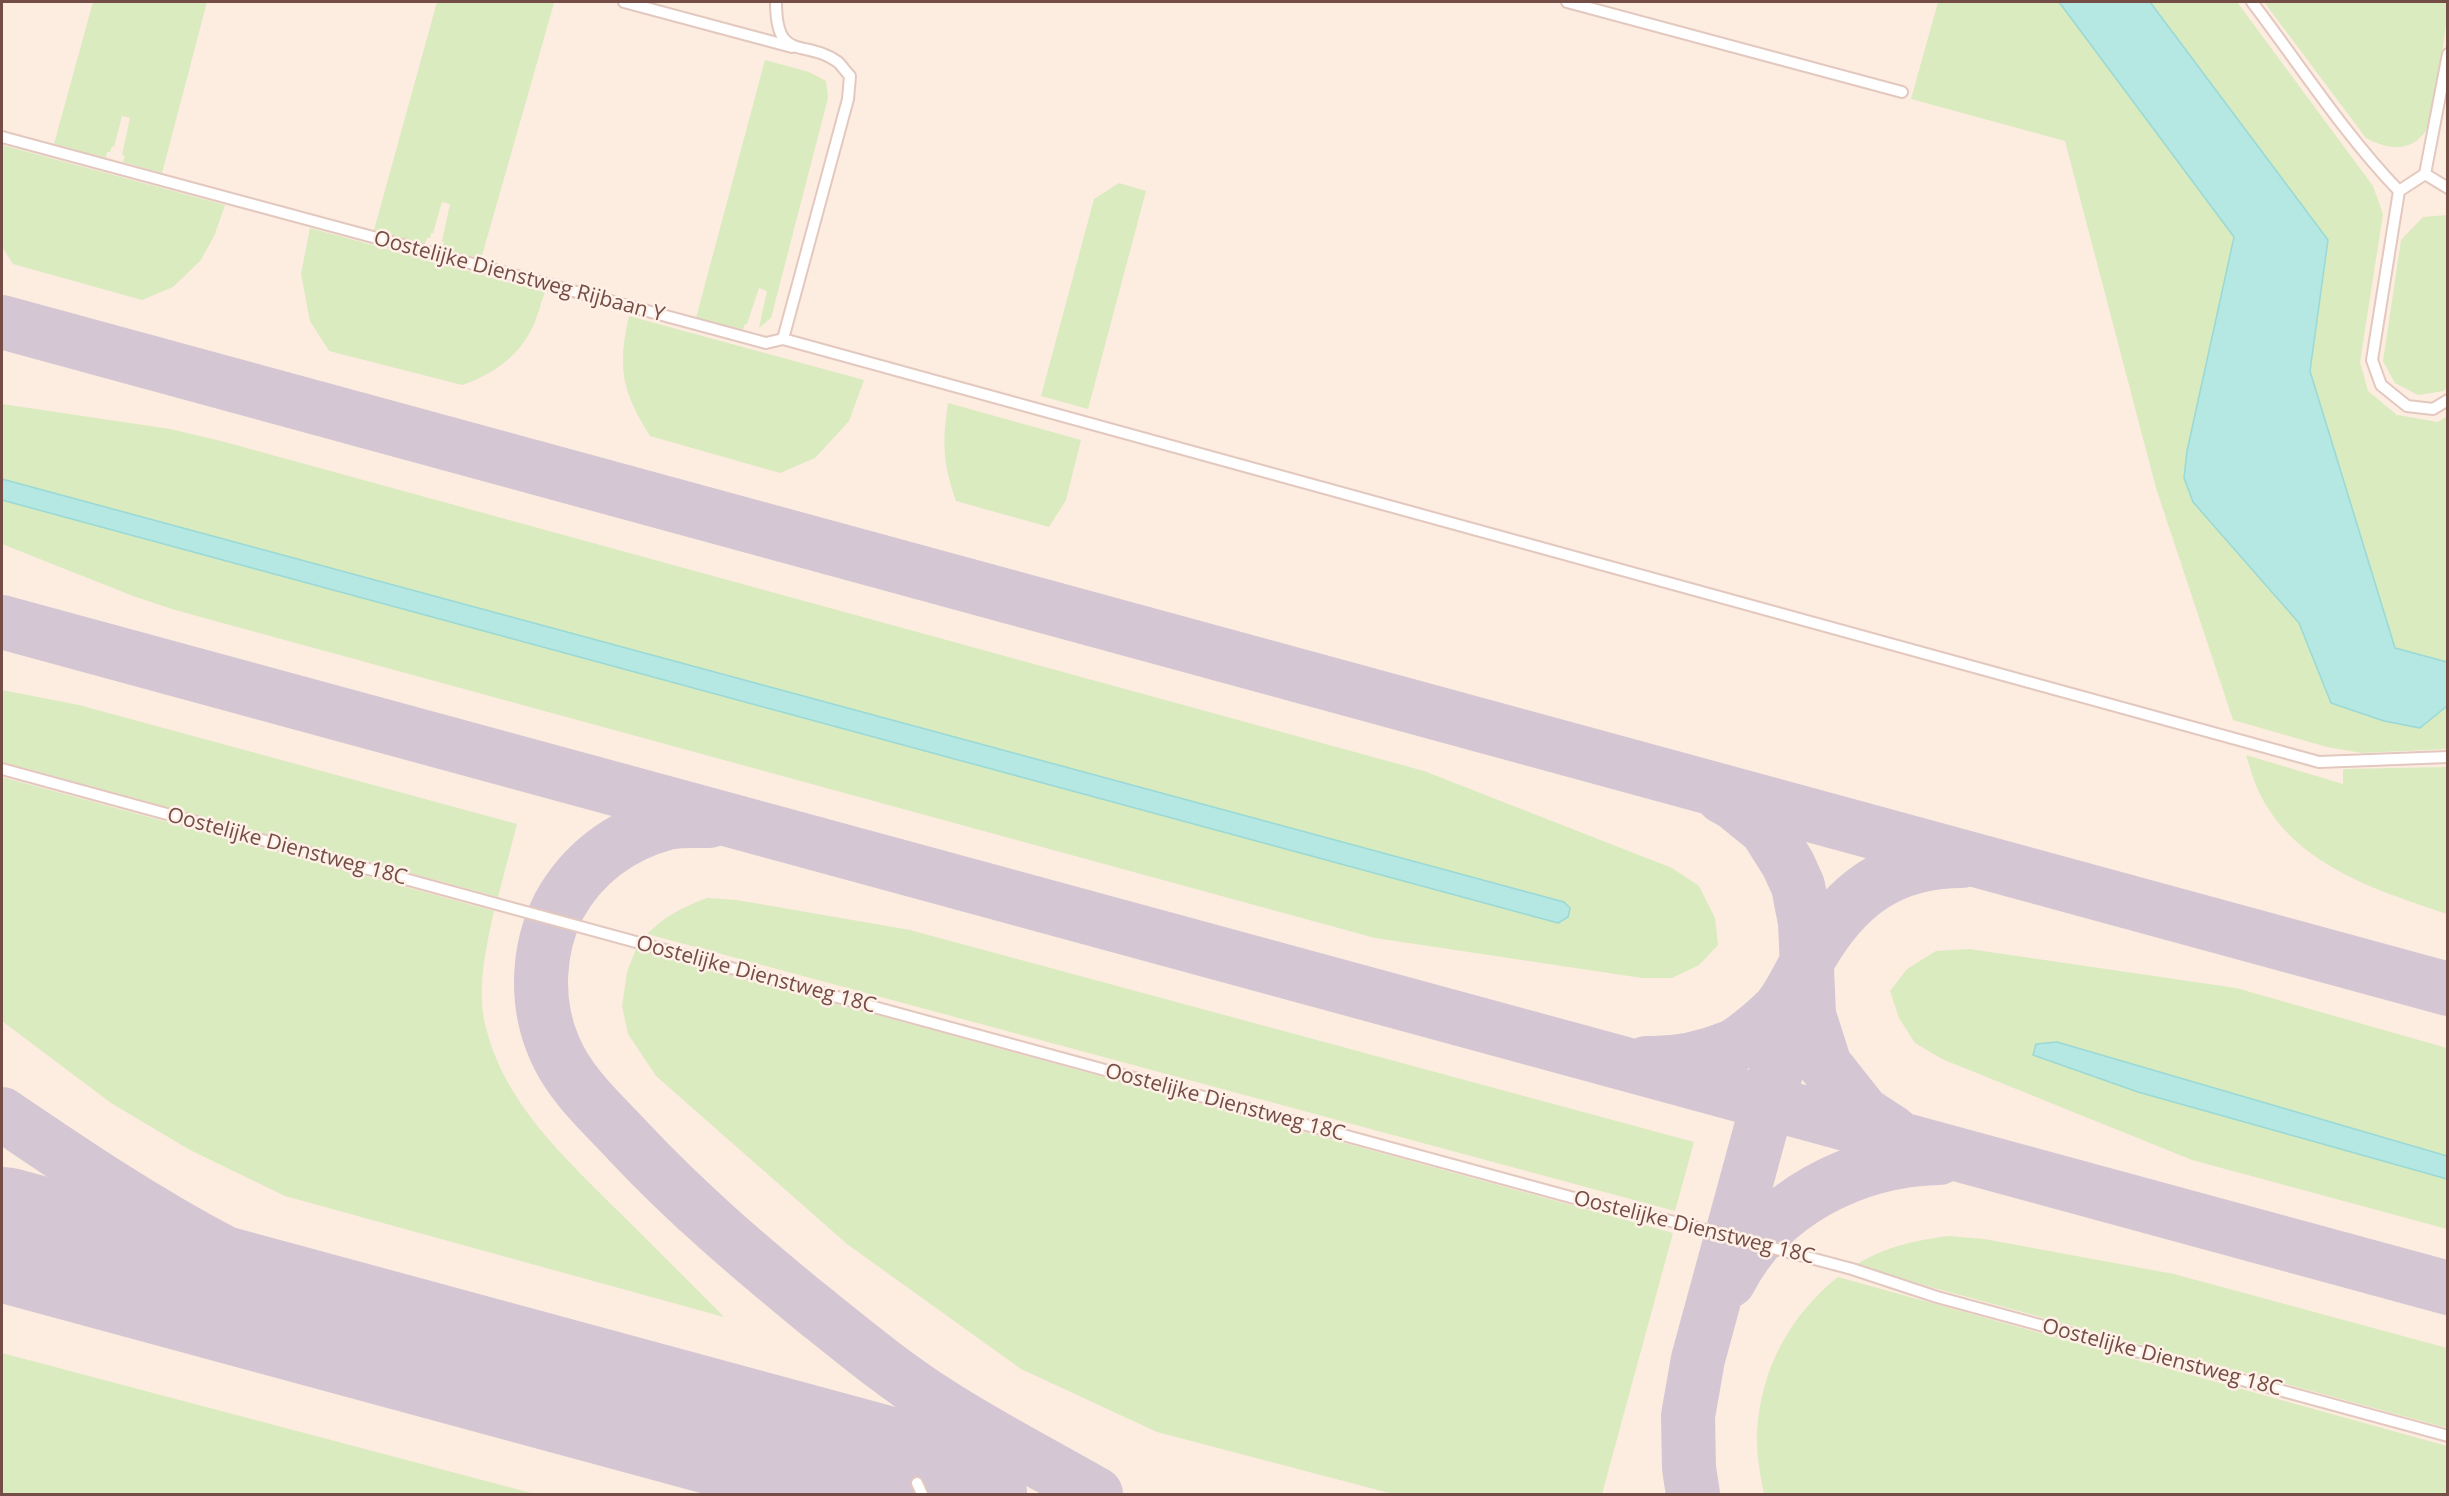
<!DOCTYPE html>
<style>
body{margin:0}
#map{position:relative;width:2449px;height:1496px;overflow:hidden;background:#fdece0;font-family:"Open Sans",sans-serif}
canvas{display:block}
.frame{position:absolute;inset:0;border:3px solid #754d47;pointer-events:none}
</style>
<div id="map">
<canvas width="2449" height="1496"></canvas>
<div class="frame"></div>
</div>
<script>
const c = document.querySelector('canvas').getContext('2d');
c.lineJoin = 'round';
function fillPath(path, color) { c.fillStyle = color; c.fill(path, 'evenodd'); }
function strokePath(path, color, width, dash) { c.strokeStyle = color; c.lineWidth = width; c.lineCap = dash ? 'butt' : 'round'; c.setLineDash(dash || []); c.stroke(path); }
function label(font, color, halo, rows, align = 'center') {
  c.font = font + ' "Open Sans",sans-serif'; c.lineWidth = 5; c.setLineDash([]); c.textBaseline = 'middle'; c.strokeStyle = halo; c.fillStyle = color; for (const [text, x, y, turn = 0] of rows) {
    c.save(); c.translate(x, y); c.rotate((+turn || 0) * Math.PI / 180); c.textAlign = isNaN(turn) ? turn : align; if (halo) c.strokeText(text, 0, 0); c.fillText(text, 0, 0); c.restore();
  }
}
fillPath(new Path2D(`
 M93,2H207L162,173L123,162L125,156L122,155L130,118L122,116L114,147L112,146L110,152H107L106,158L54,144Z
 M437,2L554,3L481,259L442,248L444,242L442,241L450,204L442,202L433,233H431L430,238H427L425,244L374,230Z
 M1938,2H2059L2234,237L2187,451L2184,478L2193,502L2299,623L2331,702L2420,728L2447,706V749L2362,753L2327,747L2233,720L2156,488L2065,141L1911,99Z
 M2150,2H2237L2373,186L2383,214L2360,362L2368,391L2397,415L2438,422L2447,416V662L2395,648L2310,371L2328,240Z
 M2264,2H2447C2447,25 2443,47 2439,71C2437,86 2437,106 2431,121C2418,152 2392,152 2366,138Z
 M765,60L809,72L826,81L828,98L771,318L759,328L767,291L759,288L747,324H745L743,330L696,318Z
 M2,145L225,205L215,234L201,260L173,287L142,300L13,264L2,247Z
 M1119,183L1146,191L1088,409L1041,396L1094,199Z
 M2447,215V387L2444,391L2418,395L2395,383L2383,361L2401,240L2423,217Z
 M310,228L545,292C540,305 537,320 530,332C517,358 489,376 462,385L329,351L310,321L301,274Z
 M629,316L864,380L849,421L815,458L780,473L650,436C622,391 617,368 629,316Z
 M948,403L1081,440L1066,500L1049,527L956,501C943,463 942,443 948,403Z
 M2,404L170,429L221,441L1424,771L1672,868L1699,886L1715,918L1718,945L1699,965L1672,978H1642L1375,938L175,610L133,596L2,544Z
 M2,690L79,705L517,824L498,897L2,762Z
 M2246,755L2343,784V769L2447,767V914C2376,890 2293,865 2258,790C2253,779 2250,767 2246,755Z
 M2,777L494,911C486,947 477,988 485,1024C503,1102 563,1156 618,1211C653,1246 689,1281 724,1317L285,1196L190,1150L111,1103L2,1021Z
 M707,898L737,900L910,930L1694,1142L1675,1211L647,934C665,916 683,907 707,898Z
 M636,949L1673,1233L1602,1494H1393L1157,1432L1021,1369L847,1244L656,1076L628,1034L622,1006L627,972Z
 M1969,949L2236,988L2447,1048V1229L2192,1160L1942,1059L1915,1043L1899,1018L1890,991L1907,969L1936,951Z
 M1949,1236L1984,1239L2174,1274L2447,1348V1428L1854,1266C1884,1247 1915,1240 1949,1236Z
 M1838,1277L2447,1446V1494H1764C1760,1474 1756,1452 1757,1431C1761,1369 1790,1315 1838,1277Z
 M2,1353L535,1494H2Z`), '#daebbf');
const water = new Path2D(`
 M2059,2H2150L2328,240L2310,371L2395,648L2447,662V706L2420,728L2384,721L2331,703L2299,623L2193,502L2184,478L2187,451L2234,237Z
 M2,479L1564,902L1570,908L1568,917L1558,923L2,500Z
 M2057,1042L2447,1156V1179L2138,1092L2033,1055L2036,1044Z`);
fillPath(water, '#b5e7e3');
strokePath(water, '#9ad9d5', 1.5);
strokePath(new Path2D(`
 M2,322L2448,989
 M2,622L2448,1288
 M1723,797L1734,803L1766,829L1788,864L1798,886L1805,922L1809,1015L1825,1065L1863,1113L1892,1132
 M709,821C695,821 680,820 667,823C620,835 582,864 559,906C537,949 535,1003 554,1047C569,1084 601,1112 628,1141C685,1202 748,1256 813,1309C854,1342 894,1375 938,1403C989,1436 1044,1464 1096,1494
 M1646,1063C1674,1064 1704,1058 1731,1047C1743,1042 1768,1020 1778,1010C1790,997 1801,971 1811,955C1846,895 1890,861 1962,861
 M2,1114C74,1163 147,1212 225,1253C321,1303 424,1340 527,1377
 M1729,1281C1769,1203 1854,1160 1939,1158
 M1693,1494L1689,1468L1688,1416L1698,1359L1806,963`), '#d4c6d3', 54);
strokePath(new Path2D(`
 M2,1234L960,1494`), '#d4c6d3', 134);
const service = new Path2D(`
 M624,2L792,47
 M776,2C776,64 805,38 838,62C842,66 846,72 850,76L848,99L783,339
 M1567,2L1902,92
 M2252,2C2300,65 2344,134 2399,191L2372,360L2381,385L2407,406L2433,409L2448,400
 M2448,54L2425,174L2448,188
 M2,137L766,343L783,339L2319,762L2448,757
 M2399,191L2425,174
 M2,769L1596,1204L1675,1222L1852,1269L1937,1297L2448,1436
 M917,1483L922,1494`);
strokePath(service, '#e3c8bf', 14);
strokePath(service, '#fff', 10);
label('21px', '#754d47', '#fff1e7', [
 ["Oostelijke Dienstweg Rijbaan Y",519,277,15],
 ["Oostelijke Dienstweg 18C",287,847,15],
 ["Oostelijke Dienstweg 18C",756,975,15],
 ["Oostelijke Dienstweg 18C",1225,1103,15],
 ["Oostelijke Dienstweg 18C",1694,1228,14],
 ["Oostelijke Dienstweg 18C",2162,1358,15]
]);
</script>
